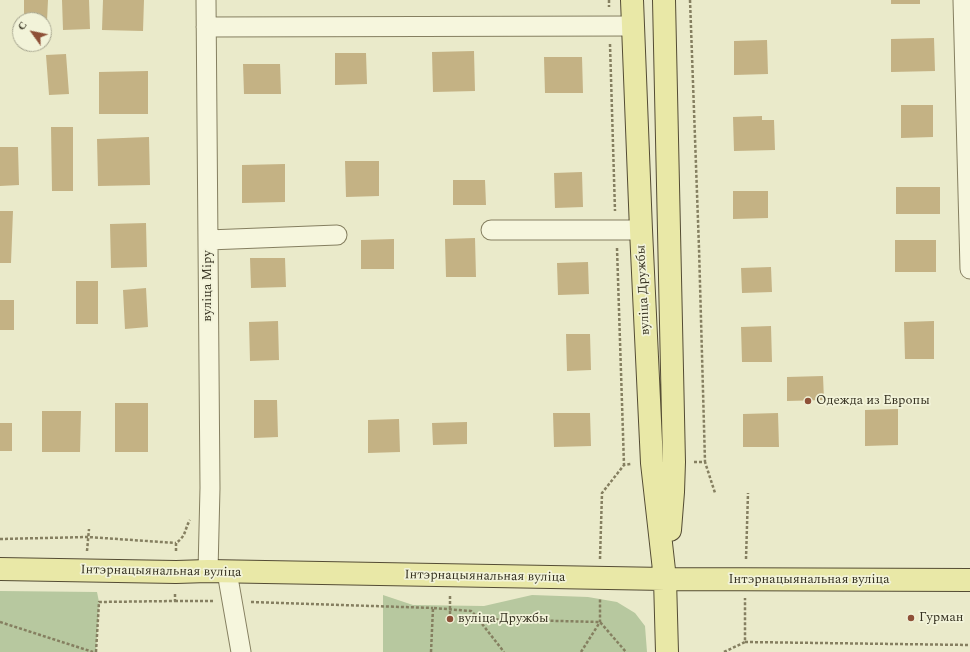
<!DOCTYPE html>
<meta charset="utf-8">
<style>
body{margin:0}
#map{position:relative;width:970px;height:652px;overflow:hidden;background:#eaeaca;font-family:Spectral,serif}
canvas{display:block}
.north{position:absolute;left:12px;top:12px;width:40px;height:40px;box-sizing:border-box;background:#f2f3d9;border:1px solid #a7a690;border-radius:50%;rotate:303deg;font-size:11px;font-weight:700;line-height:16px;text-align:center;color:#373322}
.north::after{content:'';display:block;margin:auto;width:14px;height:18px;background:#8e5037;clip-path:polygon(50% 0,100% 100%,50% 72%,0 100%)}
</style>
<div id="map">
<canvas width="970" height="652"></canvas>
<div class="north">С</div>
</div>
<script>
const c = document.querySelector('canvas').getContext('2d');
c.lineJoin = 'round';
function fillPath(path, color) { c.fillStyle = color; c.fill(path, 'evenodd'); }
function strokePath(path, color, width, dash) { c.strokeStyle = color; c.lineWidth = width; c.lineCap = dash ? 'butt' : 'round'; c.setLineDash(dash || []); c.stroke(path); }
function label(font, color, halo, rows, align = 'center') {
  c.font = font + ' Spectral,serif'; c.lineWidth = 3.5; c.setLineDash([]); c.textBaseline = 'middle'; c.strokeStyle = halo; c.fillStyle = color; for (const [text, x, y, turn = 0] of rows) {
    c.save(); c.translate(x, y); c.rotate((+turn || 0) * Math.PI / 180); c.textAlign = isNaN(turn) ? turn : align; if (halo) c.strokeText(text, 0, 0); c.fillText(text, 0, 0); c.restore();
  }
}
fillPath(new Path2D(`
 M0,591L97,592L99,602L96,652H0Z
 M383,595L413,605L484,606L532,595L588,597L617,602L635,613L645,626L647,652H383Z`), '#b7c89f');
fillPath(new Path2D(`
 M24,0H48L47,21L24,20Z
 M62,0H89L90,29L63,30Z
 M103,0H144L143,31L102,30Z
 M891,0H920V4H891Z
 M934,38L935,71L891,72V39Z
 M767,40L768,74L734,75V41Z
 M474,51L475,91L433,92L432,52Z
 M335,53H366L367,84L335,85Z
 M66,54L69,94L49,95L46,55Z
 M544,57H582L583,93H545Z
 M243,64H280L281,94H244Z
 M148,71V114H99V72Z
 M901,105H933V137L901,138Z
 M762,116V120H774L775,150L734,151L733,117Z
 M51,127H73V191H52Z
 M149,137L150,185L98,186L97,139Z
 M0,147H18L19,185L0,186Z
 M345,161H379V196L346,197Z
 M285,164V202L242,203V165Z
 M582,172L583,207L555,208L554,173Z
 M453,180H485L486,205H453Z
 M896,187H940V214H896Z
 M733,191H768V218L733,219Z
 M0,211H13L11,263H0Z
 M146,223L147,267L111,268L110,224Z
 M475,238L476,277H446L445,239Z
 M394,239V269H361V240Z
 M895,240H936V272H895Z
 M250,258H285L286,287L251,288Z
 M588,262L589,294L558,295L557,263Z
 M771,267L772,292L742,293L741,268Z
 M76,281H98V324H76Z
 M146,288L148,327L125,329L123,290Z
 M0,300H14V330H0Z
 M278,321L279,360L250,361L249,322Z
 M934,321V359H905L904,322Z
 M771,326L772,362H742L741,327Z
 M566,334H590L591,370L567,371Z
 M823,376L824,400L787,401V377Z
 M254,400H277L278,437L254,438Z
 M115,403H148V452H115Z
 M898,409V445L865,446V410Z
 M42,411H81L80,452H42Z
 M553,413H590L591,446L554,447Z
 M778,413L779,447H743V414Z
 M399,419L400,452L368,453V420Z
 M467,422V444L433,445L432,423Z
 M0,423H12V451H0Z`), '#c4b284');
const minor = new Path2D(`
 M206,0L210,488L208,571
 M963,0L970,269
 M206,27L632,26
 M491,230H641
 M208,240L337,235
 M227,572L241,652`);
const major = new Path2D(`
 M632,0L641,230L652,463L665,579L667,652
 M664,0L674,462L673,492L670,530
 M0,569L176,572L208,571L665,579L970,580`);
strokePath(minor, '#857f60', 21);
strokePath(major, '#544c34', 24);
strokePath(new Path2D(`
 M609,0V7
 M690,0L699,248L705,462
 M610,44L615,211
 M617,248L624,465
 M694,462H705L715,493
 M0,539L88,537L176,543
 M87,551L89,529
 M176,551V543C187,535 184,530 190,520
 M600,559L602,493L624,465L631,464
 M746,559L748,493
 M175,601H214
 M251,602L433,608
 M450,619V594
 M479,620L504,652
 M0,622L93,652
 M745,642L970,645
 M96,652L99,602L175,601V592
 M431,652L433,608L471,611L479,619L600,622L626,652
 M581,652L600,622V598
 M724,652L745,642V598`), '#857f60', 2.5, [3, 2]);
strokePath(minor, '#f6f6dd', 19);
strokePath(major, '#e9e8a7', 22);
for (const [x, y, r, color] of [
 [808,401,4,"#8e5037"],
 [911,618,4,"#8e5037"],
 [450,619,4,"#8e5037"]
]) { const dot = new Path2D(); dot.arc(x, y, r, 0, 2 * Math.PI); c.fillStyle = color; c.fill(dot); strokePath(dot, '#f2f3d9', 1.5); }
label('13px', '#373322', '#f2f3d9', [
 ["вуліца Міру",208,286,-90],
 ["вуліца Дружбы",644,290,-93],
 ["Інтэрнацыянальная вуліца",161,572,1],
 ["Інтэрнацыянальная вуліца",485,577,1],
 ["Інтэрнацыянальная вуліца",809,580]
]);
label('13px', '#373322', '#f2f3d9', [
 ["Одежда из Европы",816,401],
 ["Гурман",919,618],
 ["вуліца Дружбы",458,619]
], 'left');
</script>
